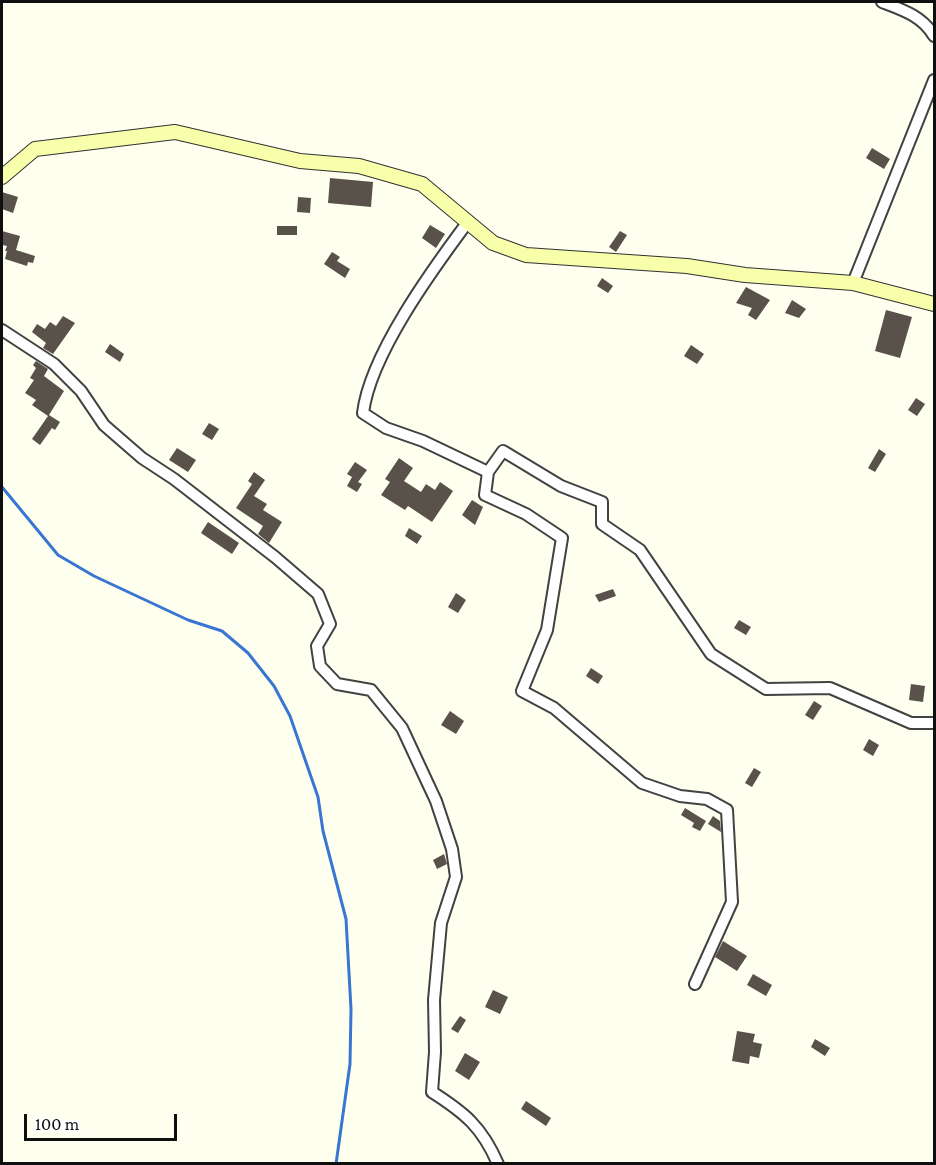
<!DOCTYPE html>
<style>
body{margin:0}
#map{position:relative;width:936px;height:1165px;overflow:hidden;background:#fffff0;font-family:"Crimson Pro",serif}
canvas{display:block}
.frame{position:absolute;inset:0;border:3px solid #0f0f0f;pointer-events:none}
.scale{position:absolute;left:24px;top:1114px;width:153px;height:27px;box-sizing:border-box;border:3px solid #0f0f0f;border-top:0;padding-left:8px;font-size:18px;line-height:21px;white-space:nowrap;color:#0f0f0f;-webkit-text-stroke:4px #fff;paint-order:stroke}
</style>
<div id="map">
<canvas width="936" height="1165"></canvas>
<div class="frame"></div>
<div class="scale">100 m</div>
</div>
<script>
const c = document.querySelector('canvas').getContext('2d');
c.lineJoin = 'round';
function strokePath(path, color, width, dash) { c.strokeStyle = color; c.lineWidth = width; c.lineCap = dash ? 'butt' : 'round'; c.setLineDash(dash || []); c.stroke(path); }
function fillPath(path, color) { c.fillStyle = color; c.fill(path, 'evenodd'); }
strokePath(new Path2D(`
 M2,487L58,555L94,576L188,620L222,631L248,653L274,686L290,716L318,797L323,831L346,919L351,1009L350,1064L336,1164`), '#3876d1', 3);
fillPath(new Path2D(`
 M872,148L890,159L884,169L866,158Z
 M330,178L373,182L371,207L328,203Z
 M2,192L18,197L13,213L2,209Z
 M298,197L311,198L310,213L297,212Z
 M430,225L445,234L436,248L422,238Z
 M277,226H297V235H277Z
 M2,231L20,236L16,250L35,256L33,263L28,262L27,266L5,259L7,251H5L7,246L2,245Z
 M620,231L627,235L616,252L609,247Z
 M332,252L340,257L337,261L350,269L345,278L324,264Z
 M602,278L613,286L608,293L597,286Z
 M746,287L770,300L756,320L748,315L752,308L736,303Z
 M792,300L806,309L799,318L785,313Z
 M886,310L912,317L900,358L875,351Z
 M63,316L75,323L53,354L43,348L46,343L32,332L37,324L45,329L50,322L56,326Z
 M110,344L124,354L120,362L105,352Z
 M691,345L704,354L697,364L684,356Z
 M36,361L48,369L44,376L64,391L49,415L60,422L55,430L52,428L40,445L32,439L48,416L32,405L36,400L25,393L34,380L30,378L36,368L33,365Z
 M916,398L925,404L917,416L908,410Z
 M209,423L219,429L212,440L202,434Z
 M177,448L196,460L188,472L169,460Z
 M879,449L886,454L875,472L868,468Z
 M399,458L413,468L404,481L421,492L426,484L435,490L440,482L453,491L432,522L408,506L405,510L381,495L390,482L385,479Z
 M355,462L367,470L358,482L362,484L357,492L347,486L352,477L347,474Z
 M254,472L265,480L254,496L267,504L263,510L282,522L269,543L258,534L263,526L236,508L252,484L248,481Z
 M472,500L483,507L475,525L462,515Z
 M208,522L239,543L232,554L201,533Z
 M409,528L422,536L417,544L405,536Z
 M613,589L616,596L599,602L595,595Z
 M456,593L466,600L458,613L448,607Z
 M739,620L751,627L746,635L734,628Z
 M591,668L603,676L598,684L586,676Z
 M911,684L925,686L923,702L909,700Z
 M814,701L822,706L813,720L805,715Z
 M450,711L464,721L456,734L441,725Z
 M869,739L879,745L873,756L863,750Z
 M754,768L761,772L752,787L745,783Z
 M685,808L706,821L700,831L692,827L694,823L681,815Z
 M713,816L720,821L721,832L708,824Z
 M444,854L447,864L437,869L433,860Z
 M723,941L747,956L737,971L715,957Z
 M753,974L772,985L766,996L747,985Z
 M493,990L508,997L500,1014L485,1007Z
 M460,1016L466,1020L458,1033L451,1029Z
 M737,1031L755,1034L753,1042L762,1044L759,1058L750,1056L749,1064L732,1061Z
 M815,1039L830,1048L825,1056L811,1047Z
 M465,1053L480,1062L469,1080L455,1071Z
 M526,1101L551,1118L546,1126L521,1109Z`), '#58524b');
const street = new Path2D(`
 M882,2C903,10 922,16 934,36
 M467,223C432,270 370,355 363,413L386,428L423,441L488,472L503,451L561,486L602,502V524L640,550L711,654L766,689L830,688L911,723H934
 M853,283L934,80
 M2,330L54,364L81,391L104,425L142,458L174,479L275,557L318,594L330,624L317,646L320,666L337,684L371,690L402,728L436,801L452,849L456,877L441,923L434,1000L435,1052L432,1092C465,1113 482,1127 498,1164
 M488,472L485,495L526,514L562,538L547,630L522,691L554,708L642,783L680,796L707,799L727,810L732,902L695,984`);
const secondary = new Path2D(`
 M2,177L35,149L175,132L300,161L359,166L422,184L493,243L526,255L687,266L745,275L853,283L934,304`);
strokePath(street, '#424242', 14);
strokePath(secondary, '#313131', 16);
strokePath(street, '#fff', 10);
strokePath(secondary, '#f8ffab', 14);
</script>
